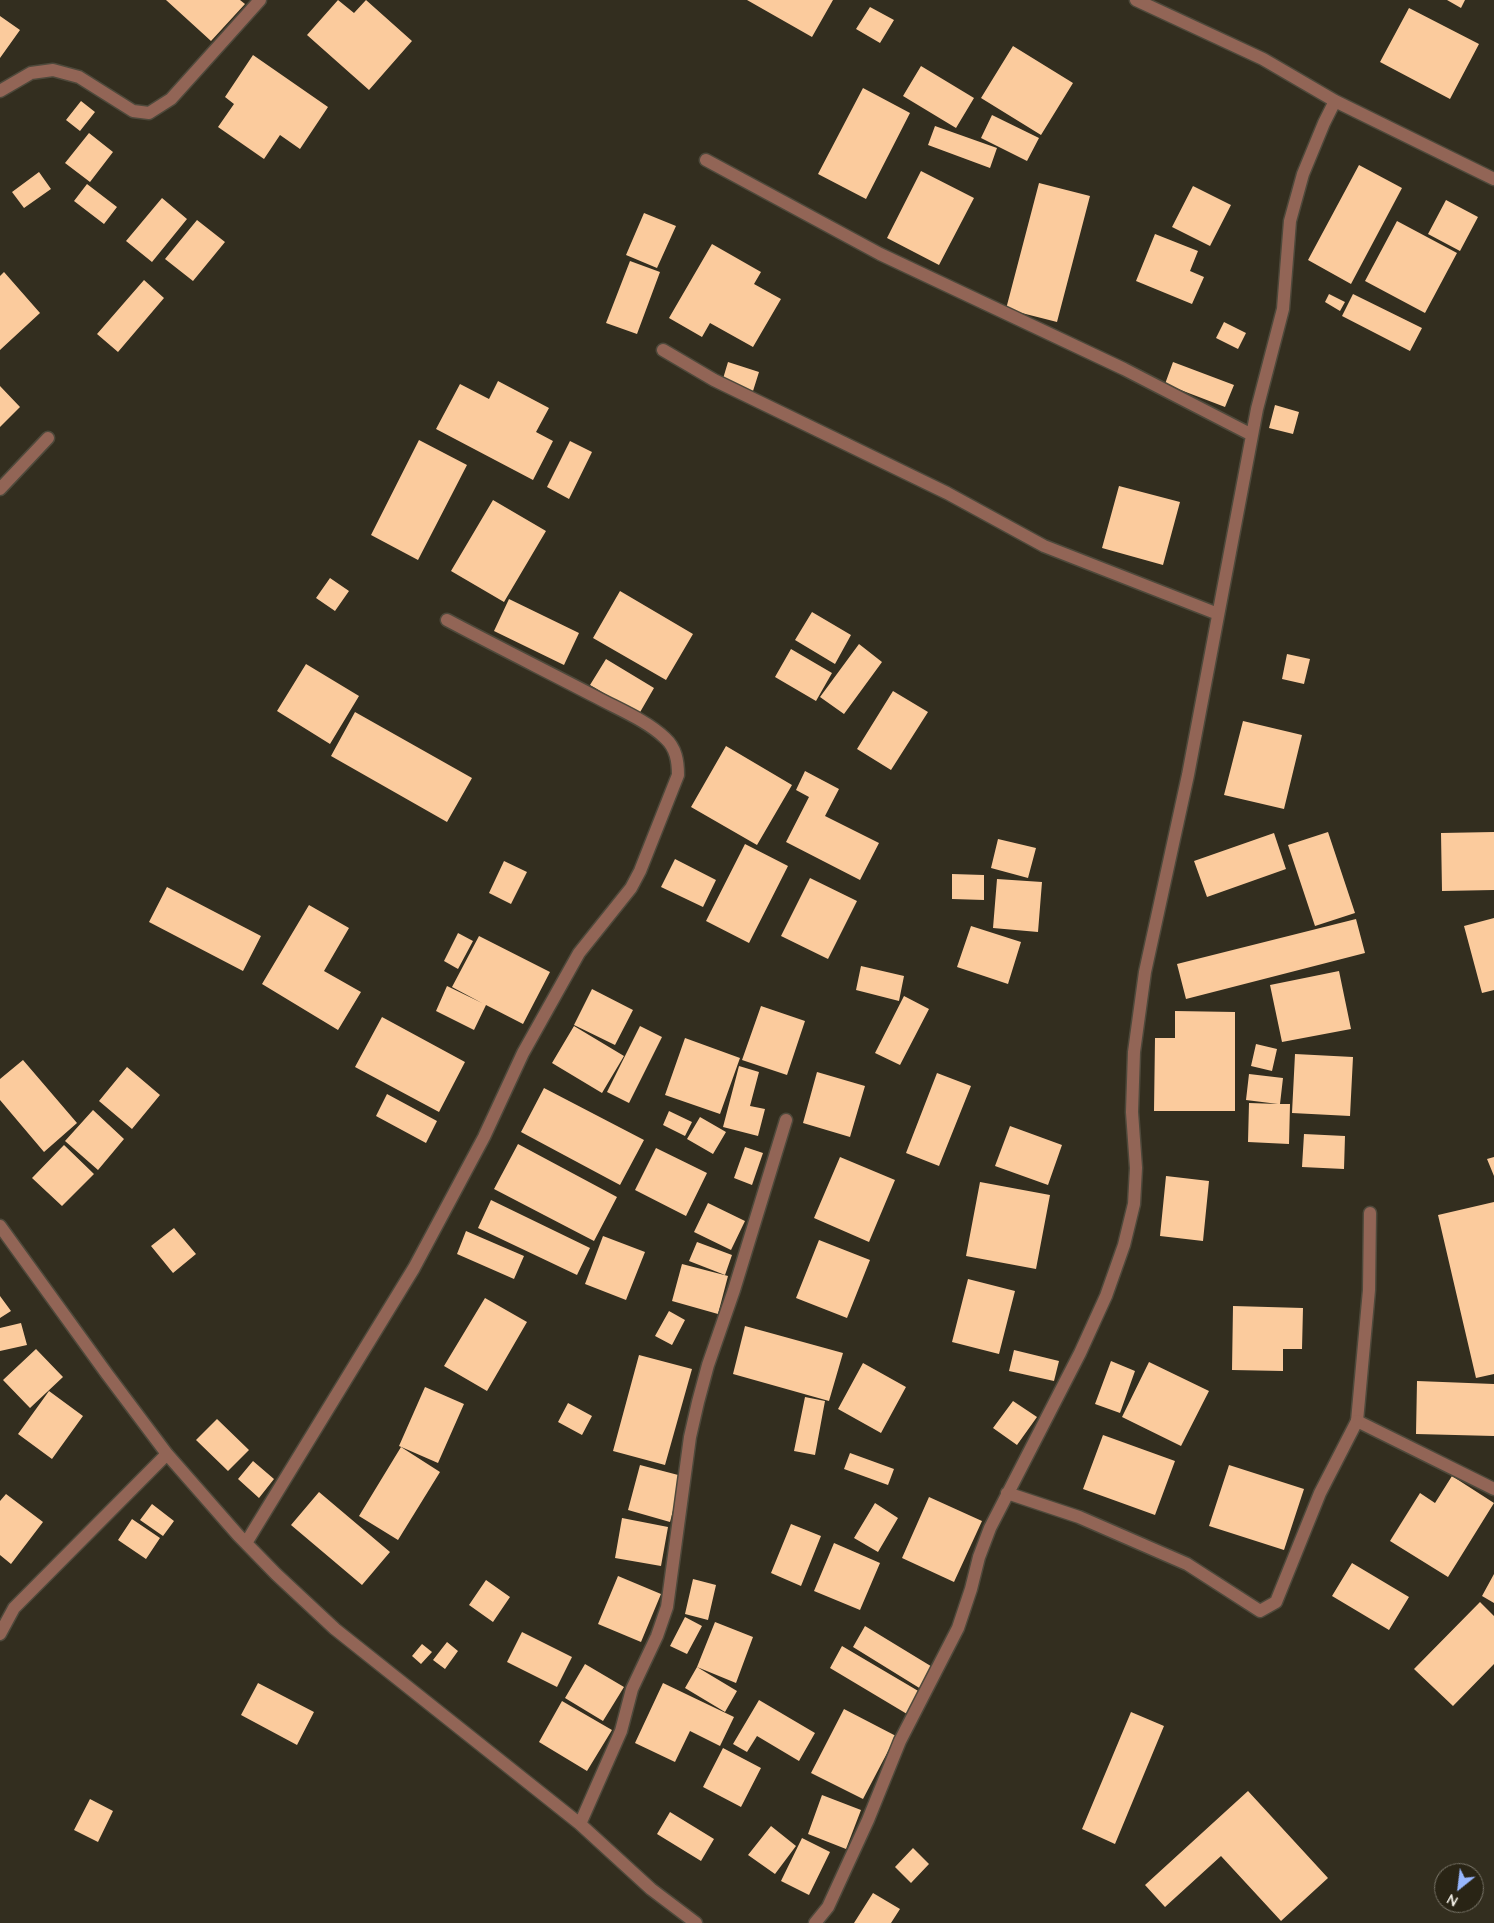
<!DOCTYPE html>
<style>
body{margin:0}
#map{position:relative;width:1494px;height:1923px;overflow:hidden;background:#332e1f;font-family:Quicksand,sans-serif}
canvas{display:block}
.north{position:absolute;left:1434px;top:1863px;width:50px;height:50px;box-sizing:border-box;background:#292415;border:1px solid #797569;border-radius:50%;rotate:209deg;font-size:14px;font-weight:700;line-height:20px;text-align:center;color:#f2efe6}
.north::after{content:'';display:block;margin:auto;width:18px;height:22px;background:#97b6fd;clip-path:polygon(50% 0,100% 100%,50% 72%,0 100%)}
</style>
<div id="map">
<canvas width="1494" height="1923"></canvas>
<div class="north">N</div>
</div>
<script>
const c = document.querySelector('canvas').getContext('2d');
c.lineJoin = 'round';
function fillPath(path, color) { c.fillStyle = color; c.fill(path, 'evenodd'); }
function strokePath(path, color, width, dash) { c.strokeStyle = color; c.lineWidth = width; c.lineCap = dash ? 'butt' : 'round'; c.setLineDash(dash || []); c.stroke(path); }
fillPath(new Path2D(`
 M166,0H240L245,4L211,41Z
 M338,0L354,13L366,0L412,41L369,90L307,35Z
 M747,0H833L812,37Z
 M1447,0H1465L1461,8Z
 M870,7L894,20L880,43L856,29Z
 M1409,8L1479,44L1450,99L1380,62Z
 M0,16L20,30L0,58Z
 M1013,46L1073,83L1041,135L981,98Z
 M253,55L328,107L300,149L280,135L264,159L218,127L234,104L225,97Z
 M921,66L974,98L956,128L903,96Z
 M863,88L910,113L866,199L818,174Z
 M81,101L95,112L80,131L66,120Z
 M992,115L1039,138L1027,161L981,138Z
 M935,126L997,148L990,168L928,145Z
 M89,133L113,152L90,182L65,163Z
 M1359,165L1402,188L1351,284L1308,260Z
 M921,171L974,198L939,265L887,238Z
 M39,172L51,189L24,208L12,192Z
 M1039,183L1090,196L1057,322L1006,309Z
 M87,184L117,207L104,224L74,201Z
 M1193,186L1231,205L1210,246L1172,227Z
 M162,198L187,219L152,262L126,241Z
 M1446,200L1478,217L1460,251L1428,234Z
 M644,213L676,226L657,268L626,255Z
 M197,220L225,242L193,281L165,259Z
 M1397,221L1457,253L1425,313L1365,281Z
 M1155,234L1198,251L1190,271L1204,277L1192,304L1136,281Z
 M712,244L761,272L754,284L781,299L753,347L710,323L702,337L669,318Z
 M630,261L660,272L637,334L606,323Z
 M4,272L40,313L0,350V276Z
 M144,280L164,298L118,352L97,334Z
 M1329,294L1345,302L1340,311L1325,302Z
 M1353,294L1422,328L1410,351L1342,316Z
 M1224,322L1246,333L1238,349L1216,338Z
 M728,362L759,372L753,391L722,382Z
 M1173,362L1234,385L1225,407L1165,384Z
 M498,381L549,408L536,432L553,441L533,480L436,429L460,384L489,399Z
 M0,386L20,407L0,427Z
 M1275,405L1299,412L1293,434L1269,428Z
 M419,440L467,465L418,560L371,535Z
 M570,441L592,452L569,499L547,487Z
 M1119,486L1180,502L1163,565L1102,548Z
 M493,500L546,531L504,602L451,571Z
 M330,578L349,591L335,611L316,598Z
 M620,591L693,634L666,680L593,638Z
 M509,599L579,633L564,665L494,631Z
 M812,612L851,635L835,664L795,640Z
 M859,644L882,662L844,714L820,697Z
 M791,649L832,673L816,701L775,677Z
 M1287,654L1310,659L1304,684L1282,679Z
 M606,659L654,688L639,714L590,685Z
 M306,664L359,696L330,744L277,711Z
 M893,691L928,712L891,770L857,749Z
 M355,712L472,778L447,822L331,756Z
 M1243,721L1302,735L1284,809L1224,795Z
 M726,746L792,785L757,845L691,807Z
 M805,771L839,789L825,816L879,843L860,880L786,842L809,797L796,790Z
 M1328,832L1355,913L1315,926L1288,845Z
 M1494,832V890L1442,891L1441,833Z
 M1274,833L1286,869L1207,897L1194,861Z
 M998,839L1036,848L1028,878L991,868Z
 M745,844L788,866L749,943L706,921Z
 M675,859L716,880L703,907L661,887Z
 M504,861L527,872L511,904L489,893Z
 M952,874L984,875V900L952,899Z
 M810,878L857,901L828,959L781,936Z
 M997,879L1042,882L1038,932L993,928Z
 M167,887L261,936L243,971L149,922Z
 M309,905L349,928L324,971L361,992L338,1030L262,984Z
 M1494,918V990L1482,993L1464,926Z
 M1356,919L1365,953L1186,999L1177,964Z
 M971,926L1021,942L1008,984L957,967Z
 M458,933L473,941L458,969L444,961Z
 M479,936L550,972L523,1024L486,1005L474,1030L436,1011L447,986L482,1003L452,987Z
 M861,966L904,976L899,1001L856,990Z
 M1339,971L1351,1029L1282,1042L1270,985Z
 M592,989L633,1010L615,1045L574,1025Z
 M904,996L929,1009L900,1065L875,1053Z
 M761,1006L805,1021L787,1075L742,1060Z
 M1175,1011L1235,1012V1111H1154L1155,1038H1175Z
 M382,1017L465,1062L439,1112L355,1067Z
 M574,1026L624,1056L602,1093L552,1063Z
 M640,1026L662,1037L629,1103L607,1092Z
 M685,1038L740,1058L720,1114L665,1095Z
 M1256,1044L1277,1049L1272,1071L1251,1066Z
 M1295,1054L1353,1057L1350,1116L1292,1113Z
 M23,1060L77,1123L44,1152L0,1100V1079Z
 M739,1066L759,1072L750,1106L765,1109L758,1136L723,1127Z
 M127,1067L160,1095L132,1129L99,1101Z
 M817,1072L865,1086L850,1137L803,1123Z
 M937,1073L971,1086L939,1166L906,1153Z
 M1249,1074L1283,1078L1280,1104H1290L1289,1144L1248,1142L1249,1103L1278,1104L1246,1100Z
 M544,1088L644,1140L620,1185L521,1132Z
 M387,1094L437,1121L426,1143L376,1116Z
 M93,1110L124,1139L98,1170L65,1141Z
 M669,1111L692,1122L685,1136L663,1125Z
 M700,1117L726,1132L713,1154L687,1139Z
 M1010,1126L1062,1145L1048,1185L995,1166Z
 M1304,1134L1345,1136L1344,1169L1302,1167Z
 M518,1144L617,1197L594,1241L494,1189Z
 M64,1145L94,1174L62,1206L32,1178Z
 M745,1147L763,1153L752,1185L734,1178Z
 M656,1148L707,1173L686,1216L635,1190Z
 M840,1157L895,1180L869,1242L814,1218Z
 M1494,1157V1176L1487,1159Z
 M1166,1176L1209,1181L1203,1241L1160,1236Z
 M980,1182L1050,1195L1036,1269L966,1256Z
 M491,1200L590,1248L577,1275L478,1228Z
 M1494,1202V1374L1476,1378L1438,1215Z
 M708,1203L745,1221L731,1250L694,1232Z
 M174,1228L196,1254L173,1273L151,1246Z
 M466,1231L524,1256L514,1279L457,1254Z
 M603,1236L645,1252L626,1300L585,1284Z
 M819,1240L870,1260L847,1318L796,1298Z
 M697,1242L732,1255L725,1275L689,1261Z
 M682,1264L728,1276L718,1314L672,1301Z
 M968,1279L1015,1291L999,1354L952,1342Z
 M0,1296L11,1311L0,1318Z
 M485,1298L527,1322L487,1391L444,1366Z
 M1233,1306L1303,1308L1302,1349H1283V1371L1232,1370Z
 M669,1311L685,1320L672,1345L655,1336Z
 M21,1323L27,1345L0,1351V1328Z
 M745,1326L843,1353L829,1401L733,1374Z
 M36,1349L63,1377L30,1408L3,1380Z
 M1014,1350L1059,1361L1054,1381L1009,1371Z
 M639,1355L692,1369L665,1465L613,1451Z
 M1111,1361L1135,1371L1120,1413L1095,1404Z
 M1149,1362L1209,1391L1181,1446L1122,1417Z
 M863,1363L906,1387L881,1433L838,1409Z
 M1417,1381L1494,1384V1436L1416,1434Z
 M425,1387L464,1404L438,1463L399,1446Z
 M49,1391L83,1416L52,1459L18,1434Z
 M805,1397L825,1401L815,1455L794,1451Z
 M1013,1401L1037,1417L1017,1445L993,1428Z
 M568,1403L592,1416L582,1435L558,1422Z
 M217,1419L249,1450L228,1471L196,1440Z
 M1103,1435L1175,1461L1155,1515L1083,1489Z
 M401,1447L440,1472L398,1540L359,1516Z
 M850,1453L894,1469L888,1485L844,1469Z
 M253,1461L274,1479L259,1498L238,1479Z
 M640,1465L682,1476L670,1522L628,1510Z
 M1229,1465L1304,1489L1284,1550L1209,1526Z
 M1452,1476L1494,1503L1448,1577L1390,1541L1420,1493L1435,1503Z
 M319,1492L390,1552L362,1585L291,1525Z
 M6,1494L43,1522L11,1564L0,1555V1501Z
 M929,1497L982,1521L954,1582L902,1558Z
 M875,1503L898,1518L878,1552L854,1538Z
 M152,1504L174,1521L163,1536L140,1520Z
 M622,1518L668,1527L661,1566L615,1558Z
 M132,1519L160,1538L146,1559L118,1540Z
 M791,1524L821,1536L801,1586L771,1573Z
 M834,1543L880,1563L860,1610L814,1591Z
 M1352,1563L1409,1597L1389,1630L1332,1596Z
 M1494,1574V1603L1482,1596Z
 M618,1576L661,1594L641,1642L598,1624Z
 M693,1579L716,1585L708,1620L685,1614Z
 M486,1580L510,1597L493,1622L469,1605Z
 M1480,1602L1494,1616V1664L1453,1706L1414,1669Z
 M685,1617L702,1626L687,1654L670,1646Z
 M715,1622L753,1637L736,1683L697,1667L737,1691L725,1712L685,1688L697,1667Z
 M865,1626L934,1668L921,1689L853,1647Z
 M522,1632L572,1657L557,1687L507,1662Z
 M447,1642L458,1651L445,1669L433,1660Z
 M422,1644L432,1652L421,1664L412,1656Z
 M842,1646L920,1692L907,1714L830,1668Z
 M585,1664L624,1687L603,1721L565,1698Z
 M258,1683L314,1712L297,1745L241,1715Z
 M663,1683L734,1717L720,1746L690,1731L675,1762L635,1743Z
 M759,1700L815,1733L799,1761L757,1736L747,1752L733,1744Z
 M562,1701L612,1730L587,1771L539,1742Z
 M844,1709L896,1736L863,1799L811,1773Z
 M1131,1712L1164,1726L1115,1844L1082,1829Z
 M723,1748L761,1768L741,1807L703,1787Z
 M1248,1791L1328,1878L1281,1921L1221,1856L1165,1907L1145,1885Z
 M822,1795L861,1810L846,1849L808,1834Z
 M90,1799L113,1811L98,1842L74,1830Z
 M670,1812L714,1839L701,1861L657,1834Z
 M771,1826L796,1846L775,1874L748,1855Z
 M802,1838L830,1852L809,1895L781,1881Z
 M913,1848L929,1864L911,1883L895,1867Z
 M873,1893L900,1909L891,1923H854Z`), '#fbcb9d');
const service = new Path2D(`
 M1357,1421L1369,1290L1370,1213`);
const minor = new Path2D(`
 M1136,0L1263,59L1335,101L1494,179
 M0,91L31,73L53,70L79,77L133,111L149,113L171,99L260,0
 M706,160L880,254L1124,369L1252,435
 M663,350L714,380L947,493L1044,546L1218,614
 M0,489L48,438
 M0,1226L107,1374L167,1454L238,1535L276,1574L335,1629L580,1824L651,1889L696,1923
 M1007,1493L1079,1517L1187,1564L1260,1611L1276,1602L1320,1493L1357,1421L1494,1489
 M246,1543L414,1268L484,1137L523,1053L579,953L631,888L640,871L678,775C678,761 676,748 665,738C646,720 618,709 596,697C546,671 496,646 447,620
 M0,1634L14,1608L167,1454
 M580,1824L621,1731L632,1689L657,1636L667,1607L690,1437L698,1402L708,1365L734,1290L786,1120
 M815,1923L828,1907L868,1820L900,1741L958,1628L971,1589L979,1557L990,1528L1080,1353L1106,1296L1124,1245L1134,1204L1136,1168L1132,1112L1134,1052L1145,972L1188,775L1257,409L1283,309L1290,221L1303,174L1324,123L1335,101`);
strokePath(service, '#4e493b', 15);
strokePath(minor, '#4e493b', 15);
strokePath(service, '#926556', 12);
strokePath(minor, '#926556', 12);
</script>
